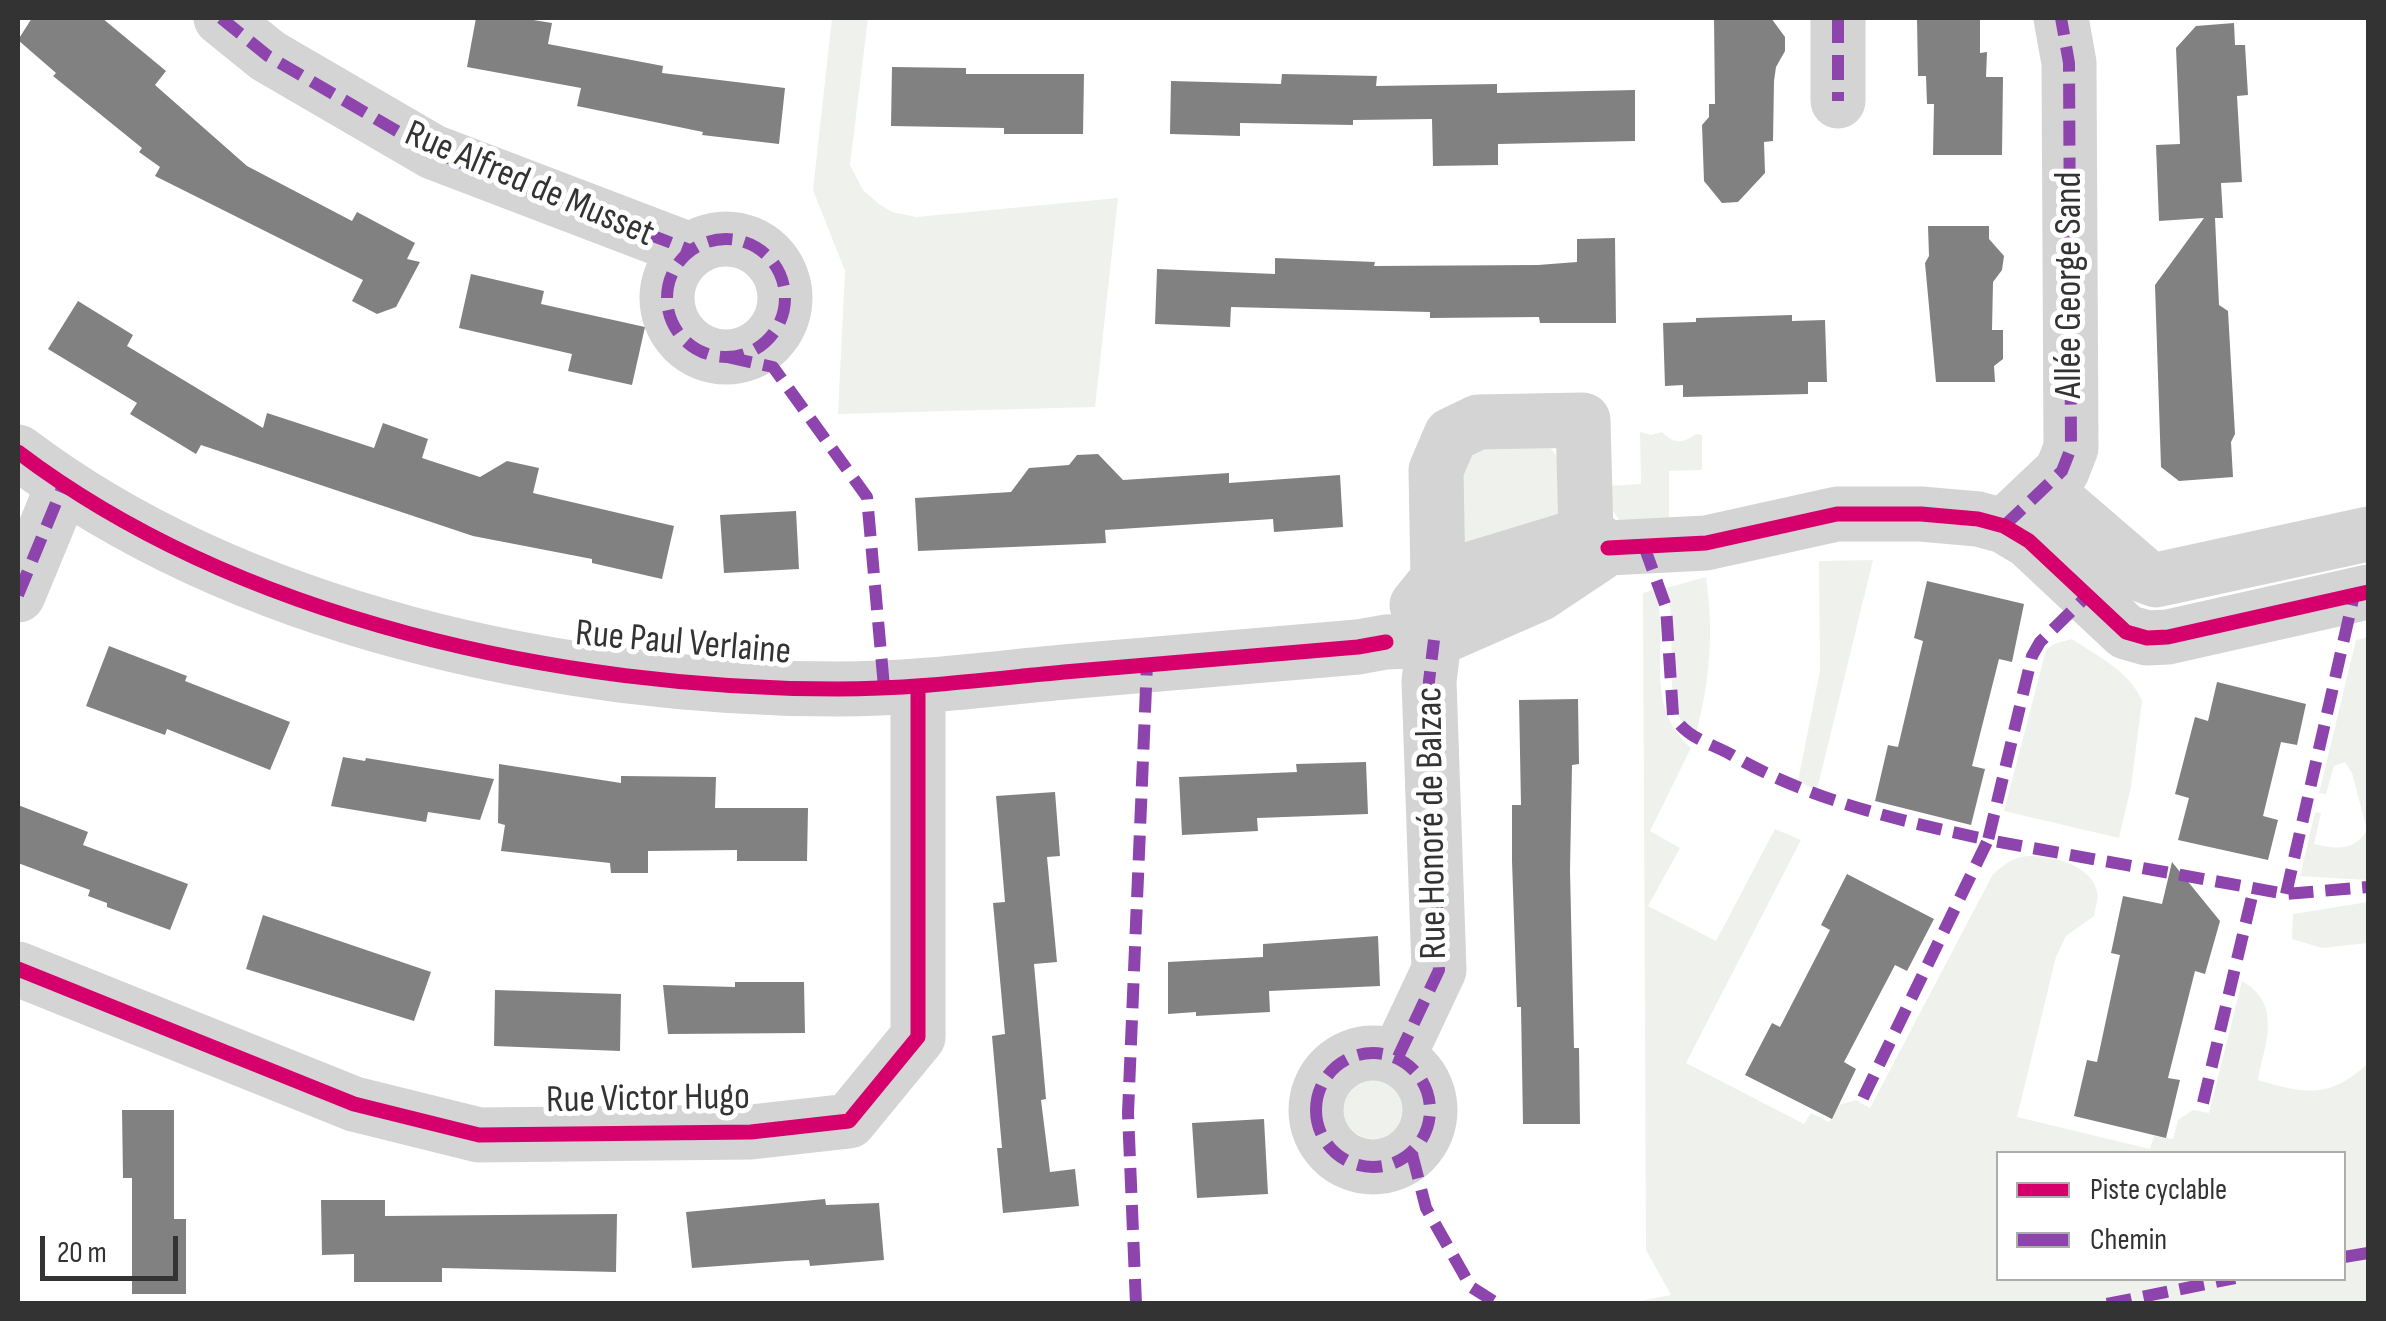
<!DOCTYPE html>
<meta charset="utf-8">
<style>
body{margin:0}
#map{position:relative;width:2386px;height:1321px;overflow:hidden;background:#fff;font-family:"Sofia Sans Condensed",sans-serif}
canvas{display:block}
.frame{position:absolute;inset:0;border:20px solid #333;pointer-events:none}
.legend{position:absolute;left:1996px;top:1151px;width:350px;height:130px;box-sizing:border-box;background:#fff;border:2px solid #adadad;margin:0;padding:12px 18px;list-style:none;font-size:30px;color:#333}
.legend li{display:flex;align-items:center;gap:20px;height:50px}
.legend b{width:50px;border:2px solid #adadad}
.scale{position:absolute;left:40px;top:1236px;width:138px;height:45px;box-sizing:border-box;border:5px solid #333;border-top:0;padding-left:12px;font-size:30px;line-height:35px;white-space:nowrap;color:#333;-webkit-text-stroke:8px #fff;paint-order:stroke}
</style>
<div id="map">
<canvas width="2386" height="1321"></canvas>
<div class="frame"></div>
<ul class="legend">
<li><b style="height:12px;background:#d6006c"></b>Piste cyclable</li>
<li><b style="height:12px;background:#8e44ad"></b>Chemin</li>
</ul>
<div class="scale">20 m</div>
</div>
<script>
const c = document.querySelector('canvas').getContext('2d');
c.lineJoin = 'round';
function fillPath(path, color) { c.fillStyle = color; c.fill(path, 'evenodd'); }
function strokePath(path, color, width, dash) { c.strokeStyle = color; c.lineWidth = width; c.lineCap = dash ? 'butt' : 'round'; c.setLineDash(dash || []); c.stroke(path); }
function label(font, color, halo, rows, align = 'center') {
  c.font = font + ' "Sofia Sans Condensed",sans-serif'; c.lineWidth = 10; c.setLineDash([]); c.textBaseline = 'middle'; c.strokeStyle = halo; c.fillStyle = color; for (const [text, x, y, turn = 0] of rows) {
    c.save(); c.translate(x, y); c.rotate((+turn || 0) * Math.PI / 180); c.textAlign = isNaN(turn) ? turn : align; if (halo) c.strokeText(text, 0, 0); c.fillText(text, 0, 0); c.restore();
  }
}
fillPath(new Path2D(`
 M832,18H868L850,165L863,190L879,204L892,212L916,217L1118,198L1095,407L838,414L845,271L813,190Z
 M1640,432L1651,435L1662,432C1674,444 1682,444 1696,434L1702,435V470L1669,471V530L1621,523L1610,506L1606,486L1641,484Z
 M1544,444C1570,457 1563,496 1564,521L1464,557L1459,476L1471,448Z
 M1873,560L1817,790L1798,781L1820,671L1819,561Z
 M1706,577C1714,632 1710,681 1696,734C1690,729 1683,724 1679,717C1665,694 1678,623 1666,588Z
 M1655,589C1672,648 1640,702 1691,748L1650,831L1680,848L1648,906L1716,941L1775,829L1801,840L1686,1063L1804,1124L1811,1113L1829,1122L1839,1105L1856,1100L1870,1108L1993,874C2002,867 2009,860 2021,857C2044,852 2093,864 2097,892C2099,899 2095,909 2094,916L2066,936L2056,957L2017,1117L2150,1149L2154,1136L2173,1139L2178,1120L2193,1110L2209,1113L2242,981C2283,1004 2265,1044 2258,1080C2304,1094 2331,1099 2368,1063V1303L1625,1304L1671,1295L1646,1250L1643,593ZM1998,1154H2344V1278H1998Z
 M2368,637V880L2300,876L2315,812L2321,813L2314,844C2336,849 2354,852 2367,830L2352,773L2345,762L2334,766L2326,794L2319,793L2356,640Z
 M2072,639C2097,656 2130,671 2142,701L2131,787L2119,838L2004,811L2046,650L2054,644Z
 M2368,902V943L2322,948L2292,939L2293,914Z
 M1341 1106a33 33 0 1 1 66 0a33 33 0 1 1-66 0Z`), '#eff2ec');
fillPath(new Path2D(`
 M32,18H102L166,71L155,85L247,166L352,221L357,212L415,243L407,259L420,262L396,307L377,314L352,301L363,280L155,176L160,167L139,152L142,148L53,76L56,73L18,40Z
 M476,18H521L552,23L548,44L663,66L662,73L785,88L779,144L702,135L703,132L577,106L581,88L467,67Z
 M1714,18H1771L1785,37V51L1776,67L1774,81L1773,141L1764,142L1765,173L1738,202L1722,203L1704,181L1702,125L1709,117V104H1715Z
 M1917,18H1980V53L1987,52L1986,77H2003L2002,155H1933L1934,104H1927L1926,76H1918Z
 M2234,23L2235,45H2245L2248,95L2237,96L2242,182L2221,183L2223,218H2215L2219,305L2228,311L2235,434L2231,442L2233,477L2179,481L2161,467L2155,285L2204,218L2159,221L2156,145L2180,144L2176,48L2196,26Z
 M892,67L966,68V74H1084L1083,134H1004V128L891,126Z
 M1282,74L1377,76L1376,86L1497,84V93L1635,90V141L1498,144V165L1433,166L1432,119L1353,120V125L1240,123V136L1170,134L1171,81L1281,84Z
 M1928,226H1989V239L2004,256L2002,270L1993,282L1992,330H2003V359L1994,366L1995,382H1936L1925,263L1929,256Z
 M1615,238L1616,323H1540L1539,317L1430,318V312L1231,307L1230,327L1155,324L1157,269L1275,274V258L1375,262L1374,266L1538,265L1577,262V239Z
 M471,274L544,291L541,304L645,327L632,385L568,371L572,354L459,328Z
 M78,301L133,335L127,346L263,428L267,413L374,448L383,423L428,439L422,458L480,477L507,461L539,468L533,493L674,526L662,579L592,563V559L473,536L201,445L196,454L130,414L137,403L48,349Z
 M1792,315V321L1825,320L1827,382H1808V394L1683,397V385L1665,386L1663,323L1696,322V318Z
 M1098,454L1123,480L1229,473V483L1340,475L1343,527L1274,532L1273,519L1105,530L1106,543L918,551L915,498L1011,492L1029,468L1069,465L1077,455Z
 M796,511L799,569L724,573L720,515Z
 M1927,581L2024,604L2012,662L1999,659L1972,766L1985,769L1971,825L1875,801L1888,745L1898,747L1923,641L1914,638Z
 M109,646L187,676L185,681L290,722L270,770L167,729L165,735L86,706Z
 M2217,682L2306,704L2297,745L2281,742L2263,816L2278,820L2268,860L2178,840L2189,798L2175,794L2195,717L2208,721Z
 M1578,699L1579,764L1572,765L1570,870L1574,1048H1579L1580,1124H1523L1521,1007H1517L1512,861V805H1521L1519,700Z
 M343,757L365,761L366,758L494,779L480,820L428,812L426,822L331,806Z
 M1366,762L1368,814L1257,818L1258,831L1182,835L1179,777L1297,772L1296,764Z
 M499,764L621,783V776L716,777L715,808H808L807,861H737V850L648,851V873H611L610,863L501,851L505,825L498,823Z
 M1055,792L1060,856L1047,857L1057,962L1034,964L1046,1099L1041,1100L1050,1172L1075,1169L1079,1206L1003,1213L997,1148H1002L992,1036L1005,1034L993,903L1005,902L996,796Z
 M18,805L88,832L83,845L188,884L170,930L107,907V903L88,896L90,890L18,863Z
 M2172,862L2220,921L2205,974L2195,971L2168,1078L2180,1080L2166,1138L2074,1116L2087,1060L2097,1062L2120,955L2111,953L2123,896L2162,904Z
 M1847,874L1934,919L1907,971L1895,965L1844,1062L1856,1069L1832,1119L1745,1075L1772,1023L1780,1027L1830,930L1821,925Z
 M263,915L431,972L414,1021L246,969Z
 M1378,936L1380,986L1269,991L1270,1012L1196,1016V1012L1168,1014V962L1263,957V944Z
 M735,982H804L805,1033L668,1034L663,985L735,987Z
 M495,990L621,994L620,1051L494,1046Z
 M122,1110H174V1219H186V1294H132V1178H123Z
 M1264,1119L1268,1194L1197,1198L1192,1123Z
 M825,1199L826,1205L879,1203L884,1260L810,1266L809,1260L787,1261L692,1268L686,1212Z
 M321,1200H385V1216L617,1214L616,1272L442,1268V1282H354V1254L322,1255Z`), '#818181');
strokePath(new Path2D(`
 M221,18L268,56L433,152L690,250
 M1838,18V101
 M667 298a59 59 0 1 1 118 0a59 59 0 1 1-118 0Z
 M18,452C240,620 563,689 838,689C914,689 990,679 1064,672C1162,663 1260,655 1358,647L1386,642L1434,640L1539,594L1608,548
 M2045,490L2145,576L2156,580L2368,534
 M2004,526L2062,471L2071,448L2069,63L2061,18
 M1608,548L1706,543L1837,514H1921L1978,519L2004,526L2029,541L2126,632L2147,638L2168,637L2368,592
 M1438,579L1436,470L1451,435L1478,422L1583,420L1586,534
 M18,595L63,486
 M1417,605L1438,579L1586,534L1604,545
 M18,969L354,1104L479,1135L751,1132L849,1121L918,1037V686
 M1316 1110a57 57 0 1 1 114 0a57 57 0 1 1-114 0Z
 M1398,1057L1439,970L1429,681L1434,640`), '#d4d4d4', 55);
strokePath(new Path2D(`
 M221,18L268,56L433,152L690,250
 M1838,18V101
 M667 298a59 59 0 1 1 118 0a59 59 0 1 1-118 0Z
 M727,357L773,367L867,497L884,687
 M2004,526L2062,471L2071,448L2069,63L2061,18
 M1644,546L1666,607L1673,715C1686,738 1708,742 1730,754C1811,801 1898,820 1988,840L2032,656L2040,642L2087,596
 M18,595L63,486
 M2286,894L2354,595
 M1316 1110a57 57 0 1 1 114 0a57 57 0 1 1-114 0Z
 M1398,1057L1439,970L1429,681L1434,640
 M1863,1098L1988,840L2286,894L2368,887
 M2203,1103L2254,888
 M1412,1154L1426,1208L1471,1287L1498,1304
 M2344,1257L2368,1253
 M1136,1304L1128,1113L1147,664
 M2107,1304L2235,1278`), '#8e44ad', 12, [25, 12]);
strokePath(new Path2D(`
 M18,452C240,620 563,689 838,689C914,689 990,679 1064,672C1162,663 1260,655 1358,647L1386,642
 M1608,548L1706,543L1837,514H1921L1978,519L2004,526L2029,541L2126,632L2147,638L2168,637L2368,592
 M18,969L354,1104L479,1135L751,1132L849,1121L918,1037V686`), '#d6006c', 15);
label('38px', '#333', '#fff', [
 ["Rue Alfred de Musset",529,185,23],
 ["Allée George Sand",2070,285,-90],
 ["Rue Paul Verlaine",683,644,5],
 ["Rue Honoré de Balzac",1433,823,-91],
 ["Rue Victor Hugo",648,1100,-1]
]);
</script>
